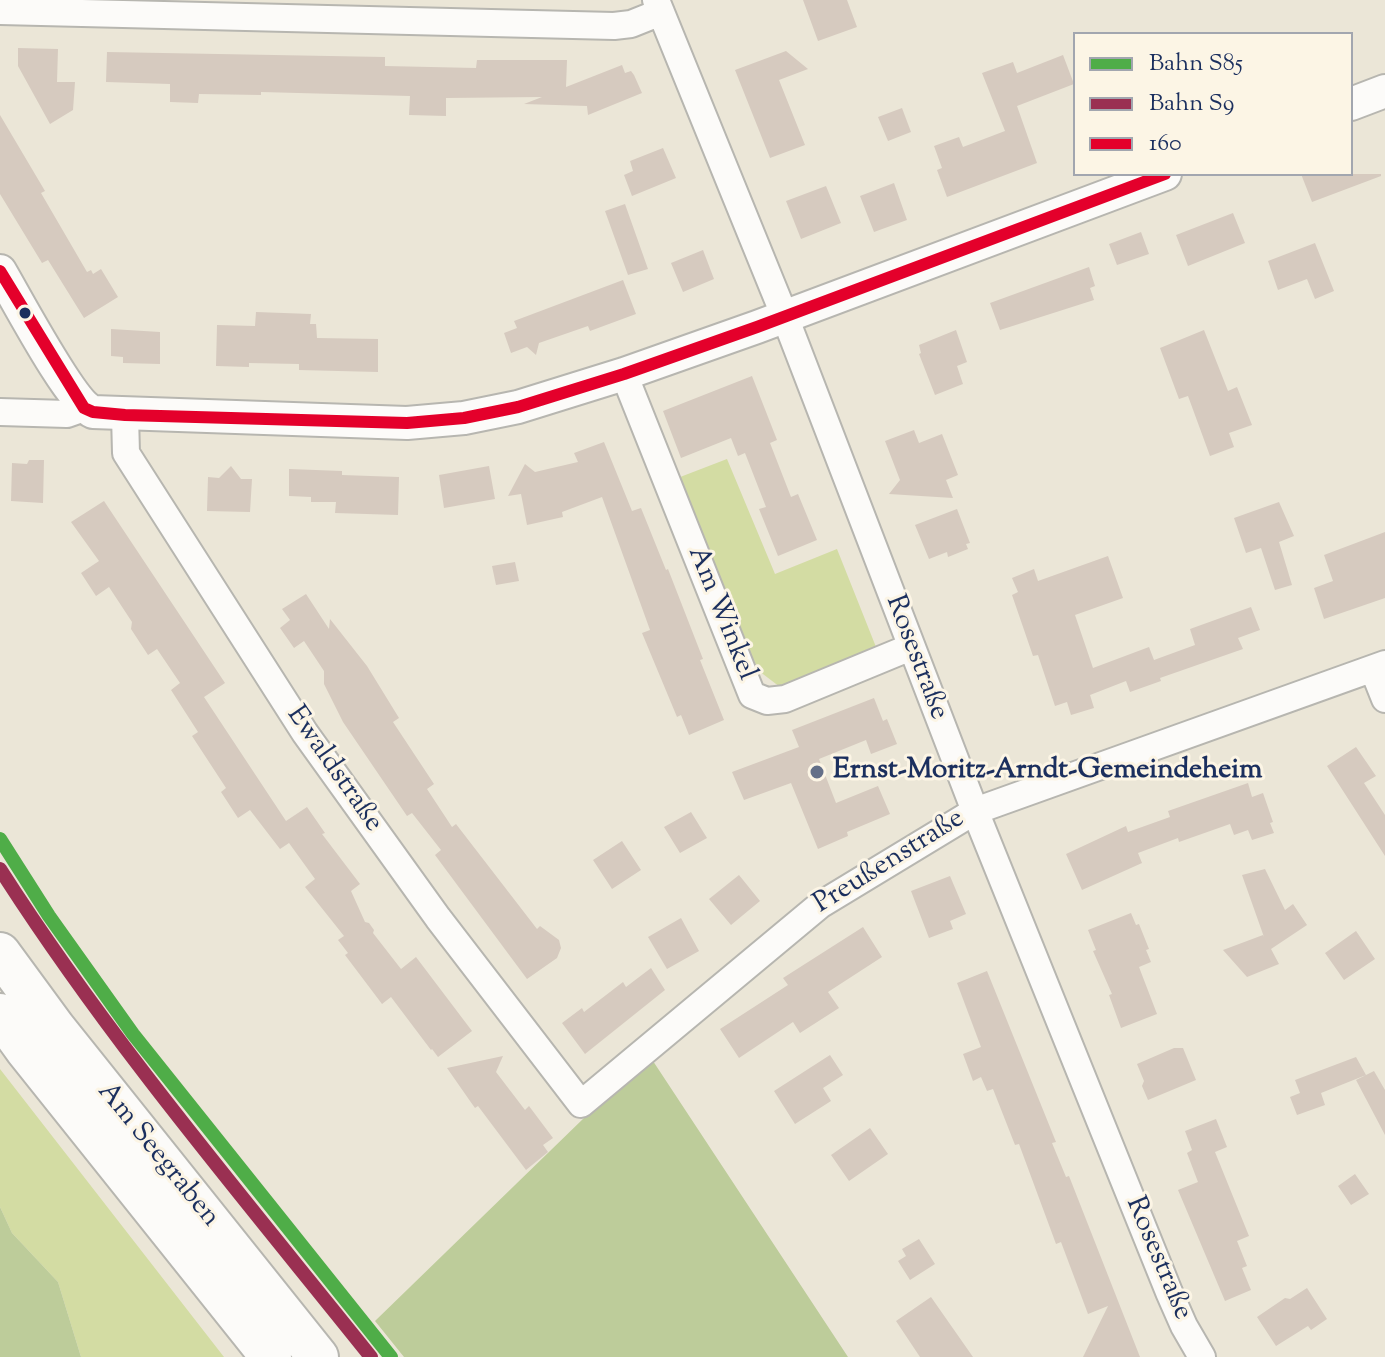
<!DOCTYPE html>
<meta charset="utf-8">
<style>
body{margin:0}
#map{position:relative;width:1385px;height:1357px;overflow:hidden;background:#ebe6d7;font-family:"Sorts Mill Goudy",serif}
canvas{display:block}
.legend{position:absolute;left:1073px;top:32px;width:280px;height:144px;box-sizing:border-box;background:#fcf5e5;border:2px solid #a2a6af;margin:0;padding:10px 14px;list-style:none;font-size:24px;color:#1b2f5e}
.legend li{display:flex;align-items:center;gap:16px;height:40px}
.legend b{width:40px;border:2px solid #a2a6af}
</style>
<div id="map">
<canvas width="1385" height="1357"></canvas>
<ul class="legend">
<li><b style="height:10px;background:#4fad48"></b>Bahn S85</li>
<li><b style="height:10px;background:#9a3052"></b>Bahn S9</li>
<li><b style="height:10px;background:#e4002b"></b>160</li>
</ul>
</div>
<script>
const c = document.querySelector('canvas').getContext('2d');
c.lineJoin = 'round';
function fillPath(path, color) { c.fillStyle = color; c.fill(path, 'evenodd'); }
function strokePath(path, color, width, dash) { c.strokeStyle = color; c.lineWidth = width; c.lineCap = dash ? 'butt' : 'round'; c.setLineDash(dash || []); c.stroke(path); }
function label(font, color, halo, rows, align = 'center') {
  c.font = font + ' "Sorts Mill Goudy",serif'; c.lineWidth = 6; c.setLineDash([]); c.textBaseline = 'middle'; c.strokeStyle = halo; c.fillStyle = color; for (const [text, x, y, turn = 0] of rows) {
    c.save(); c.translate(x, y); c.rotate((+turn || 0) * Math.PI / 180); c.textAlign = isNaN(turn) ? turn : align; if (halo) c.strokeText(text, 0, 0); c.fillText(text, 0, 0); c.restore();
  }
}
fillPath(new Path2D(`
 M727,459L775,574L837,549L876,647L780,687L759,671L722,595L675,479Z
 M0,1069L224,1357H81L58,1282L12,1233L0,1207Z`), '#d3dca3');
fillPath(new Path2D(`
 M651,1058L848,1357H404L375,1321L585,1117Z
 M0,1207L12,1233L58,1282L81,1357H0Z`), '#bdcc9a');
fillPath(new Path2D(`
 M803,0H847L857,27L818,41Z
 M18,48L58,49L57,82H75L73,110L50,124L18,66Z
 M786,51L808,69L779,80L805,145L770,158L735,70Z
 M107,52L385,57V66L476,68L477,60H567L566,87L622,65L625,73L631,71L634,75L642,93L588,115L587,106L524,104L542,97L446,98V116L409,115L410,96L261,92V95L199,94L198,103L170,102V84L106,82Z
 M1063,55L1074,84L1017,106L1037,163L947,197L937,170L942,168L934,146L959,137L963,147L1005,131L982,73L1013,62L1017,73Z
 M902,108L911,132L888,141L878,117Z
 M0,115L45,191L41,193L87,272L91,270L93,274L101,269L118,297L84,318L48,260L42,263L0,194Z
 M663,148L676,178L632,196L624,175L633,171L630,161Z
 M1301,174H1381V176L1312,202Z
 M894,183L907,220L874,232L860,196Z
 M826,186L841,223L801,239L786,201Z
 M625,204L648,269L628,275L605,211Z
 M1233,213L1245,243L1188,266L1176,235Z
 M1141,232L1149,254L1117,265L1109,244Z
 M1315,243L1334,291L1315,299L1307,279L1278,290L1268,261Z
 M703,250L714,279L683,292L671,263Z
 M1089,267L1095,286L1090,288L1094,300L1000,330L990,303Z
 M623,280L636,314L590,331L588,326L539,343L536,355L527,347L511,353L504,333L517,328L514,321Z
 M256,312L311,314L310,324H316L317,338L378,339V372L299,370V364L249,363V367L216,366L217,325L255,326Z
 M111,329L160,332V364L123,363V357L111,356Z
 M956,330L967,362L957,366L963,384L935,395L919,354L921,353L919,345Z
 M1204,330L1228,391L1237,387L1252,425L1229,433L1234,447L1210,456L1188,396L1179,399L1160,348Z
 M752,376L777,440L770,443L791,497L798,494L817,540L778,556L759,509L766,507L745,453L738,456L731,438L681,458L663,411Z
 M914,430L919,443L942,434L958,475L946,480L953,498L889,494L900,480L885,441Z
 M604,442L632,511L641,508L666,570L668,569L703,659L700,660L724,720L689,735L681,715L677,717L642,633L650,630L602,497L562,512L563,517L527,525L521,494L508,496L525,464L535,472L578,462L574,453Z
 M29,460H44L43,503L11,501L12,463L27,464Z
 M231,466L241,479H252L250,512L207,511L208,477L219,478Z
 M489,466L495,499L444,508L439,475Z
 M289,469L342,471V475L399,477L398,515L335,513L336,502H311V497L289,496Z
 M104,501L225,683L204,697L286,821L307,807L325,833L322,834L360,884L351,891L365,922L369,923L374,930L373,933L401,969L416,957L472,1031L438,1057L432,1049L431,1050L391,997L382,1004L345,955L348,953L338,940L344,936L305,887L315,879L289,843L280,849L250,810L238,818L221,792L226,788L192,736L198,732L171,690L180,683L157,649L148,655L131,629L132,622L109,587L96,596L81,573L99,561L71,522Z
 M1279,502L1294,536L1279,542L1292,585L1275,590L1261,548L1246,553L1234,518Z
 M957,509L970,543L966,544L968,549L948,557L947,552L929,559L915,525Z
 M1385,532V598L1324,619L1314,588L1333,581L1324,555Z
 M1108,556L1123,598L1075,615L1093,668L1149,647L1154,660L1195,645L1190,629L1251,607L1260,630L1238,638L1243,649L1160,678L1161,681L1130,692L1126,681L1090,695L1094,708L1071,715L1067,702L1055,706L1038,655L1033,656L1012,595L1018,592L1012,578L1034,569L1038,581Z
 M515,562L519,581L496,585L492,566Z
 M306,594L329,629L330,619L367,666L399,718L393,722L434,784L427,789L452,827L456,824L537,929L540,926L559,940L561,948L557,958L527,979L435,855L441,850L412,813L407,816L343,722L324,684V671L304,641L294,648L280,628L290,620L282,609Z
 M874,698L883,721L887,719L897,744L871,754L866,740L819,759L836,803L878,786L890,814L847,832L848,836L818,849L791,783L744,800L732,772L799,747L792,730Z
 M1356,747L1376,776L1364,783L1385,815V856L1327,766Z
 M1248,783L1252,797L1263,793L1273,822L1270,823L1274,833L1252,840L1248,830L1234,835L1230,824L1179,842L1178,838L1138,853L1142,863L1082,890L1066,854L1126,826L1128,832L1170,817L1168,811Z
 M691,812L707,838L680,853L664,827Z
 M622,841L641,870L612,889L593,860Z
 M1265,869L1285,910L1293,904L1307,925L1271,949L1279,964L1247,977L1223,950L1263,935L1264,937L1242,875Z
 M739,875L760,901L731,925L709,899Z
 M950,876L966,914L950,921L953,929L929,938L911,891Z
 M1131,913L1136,925L1139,924L1149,949L1146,950L1151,962L1139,967L1157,1014L1121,1028L1109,995L1112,994L1093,951L1096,950L1088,930Z
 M681,918L699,951L667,969L648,937Z
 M863,927L882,957L828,992L839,1008L800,1033L793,1022L739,1058L720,1029L788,985L783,978Z
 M1356,931L1375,959L1344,980L1325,953Z
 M651,968L665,990L585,1054L562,1023L582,1008L584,1012L623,982L626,987Z
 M987,971L1056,1142L1052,1143L1066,1177L1069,1176L1140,1357H1083L1108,1306L1088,1314L1061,1242L1056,1244L1019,1144L1015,1145L993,1089L987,1091L981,1077L973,1081L963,1054L981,1047L957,983Z
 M1174,1048H1183L1196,1080L1148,1100L1142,1086L1144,1081L1137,1064Z
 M830,1055L843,1075L823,1088L831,1101L795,1124L774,1091Z
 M503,1056L496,1072L525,1110L529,1106L553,1138L543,1145L548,1152L526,1170L478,1106L475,1108L470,1101L447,1068Z
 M1356,1057L1366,1075L1321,1093L1325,1105L1297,1115L1290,1097L1300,1093L1295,1080Z
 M1374,1071L1385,1090V1135L1356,1080Z
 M1216,1119L1227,1147L1215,1152L1249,1236L1237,1241L1247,1266L1242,1268L1251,1290L1225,1301L1178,1190L1198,1182L1187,1153L1192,1150L1185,1131Z
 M870,1128L888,1154L849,1181L831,1155Z
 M1355,1174L1369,1194L1351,1205L1338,1186Z
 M919,1239L935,1264L910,1280L898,1261L906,1256L902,1249Z
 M1307,1288L1327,1319L1311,1330L1308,1326L1276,1346L1257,1317L1285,1298L1290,1299Z
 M931,1297L973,1357H920L896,1321Z`), '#d6cabf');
const minor = new Path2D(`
 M656,0L785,317L975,811L1169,1292L1184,1326L1202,1357
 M0,11L614,26L631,24L661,12
 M624,374L752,695L767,701L785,699L911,647
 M0,412L67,414L84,408
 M125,415L126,453L305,733L438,918L581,1104L820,905L975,811L1385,664
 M1373,669L1385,699`);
const tertiary = new Path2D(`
 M1351,104L1385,91
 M0,271C16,298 71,403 93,412L407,423L464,418L518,407L624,374L757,327L1165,174`);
const primary = new Path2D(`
 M0,953L55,1028L318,1357
 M0,1014L25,1049L271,1357`);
strokePath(minor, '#b7b6b0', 30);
strokePath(tertiary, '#b7b6b0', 36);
strokePath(primary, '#b7b6b0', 44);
strokePath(minor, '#fcfbf9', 26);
strokePath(tertiary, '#fcfbf9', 32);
strokePath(primary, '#fcfbf9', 40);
strokePath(new Path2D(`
 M0,271L84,408
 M84,408L93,412L125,415L407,423L464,418L518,407L624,374L757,327L1165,174`), '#e4002b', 12);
strokePath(new Path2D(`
 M0,839L49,916L133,1034L391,1357`), '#4fad48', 14);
strokePath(new Path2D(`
 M0,869C110,1041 243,1197 371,1357`), '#9a3052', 14);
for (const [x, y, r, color] of [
 [25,313,7,"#1b2f5e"],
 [817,772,8,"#646f88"]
]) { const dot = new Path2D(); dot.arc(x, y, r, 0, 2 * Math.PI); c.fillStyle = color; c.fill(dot); strokePath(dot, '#fcf5e5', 3); }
label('28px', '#1b2f5e', '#fcf5e5', [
 ["Am Winkel",720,614,68],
 ["Rosestraße",915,658,69],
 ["Ewaldstraße",333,770,55],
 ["Preußenstraße",890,863,-32],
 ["Am Seegraben",157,1156,51],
 ["Rosestraße",1157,1259,67]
]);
label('bold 28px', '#1b2f5e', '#fcf5e5', [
 ["Ernst-Moritz-Arndt-Gemeindeheim",833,772]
], 'left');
</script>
